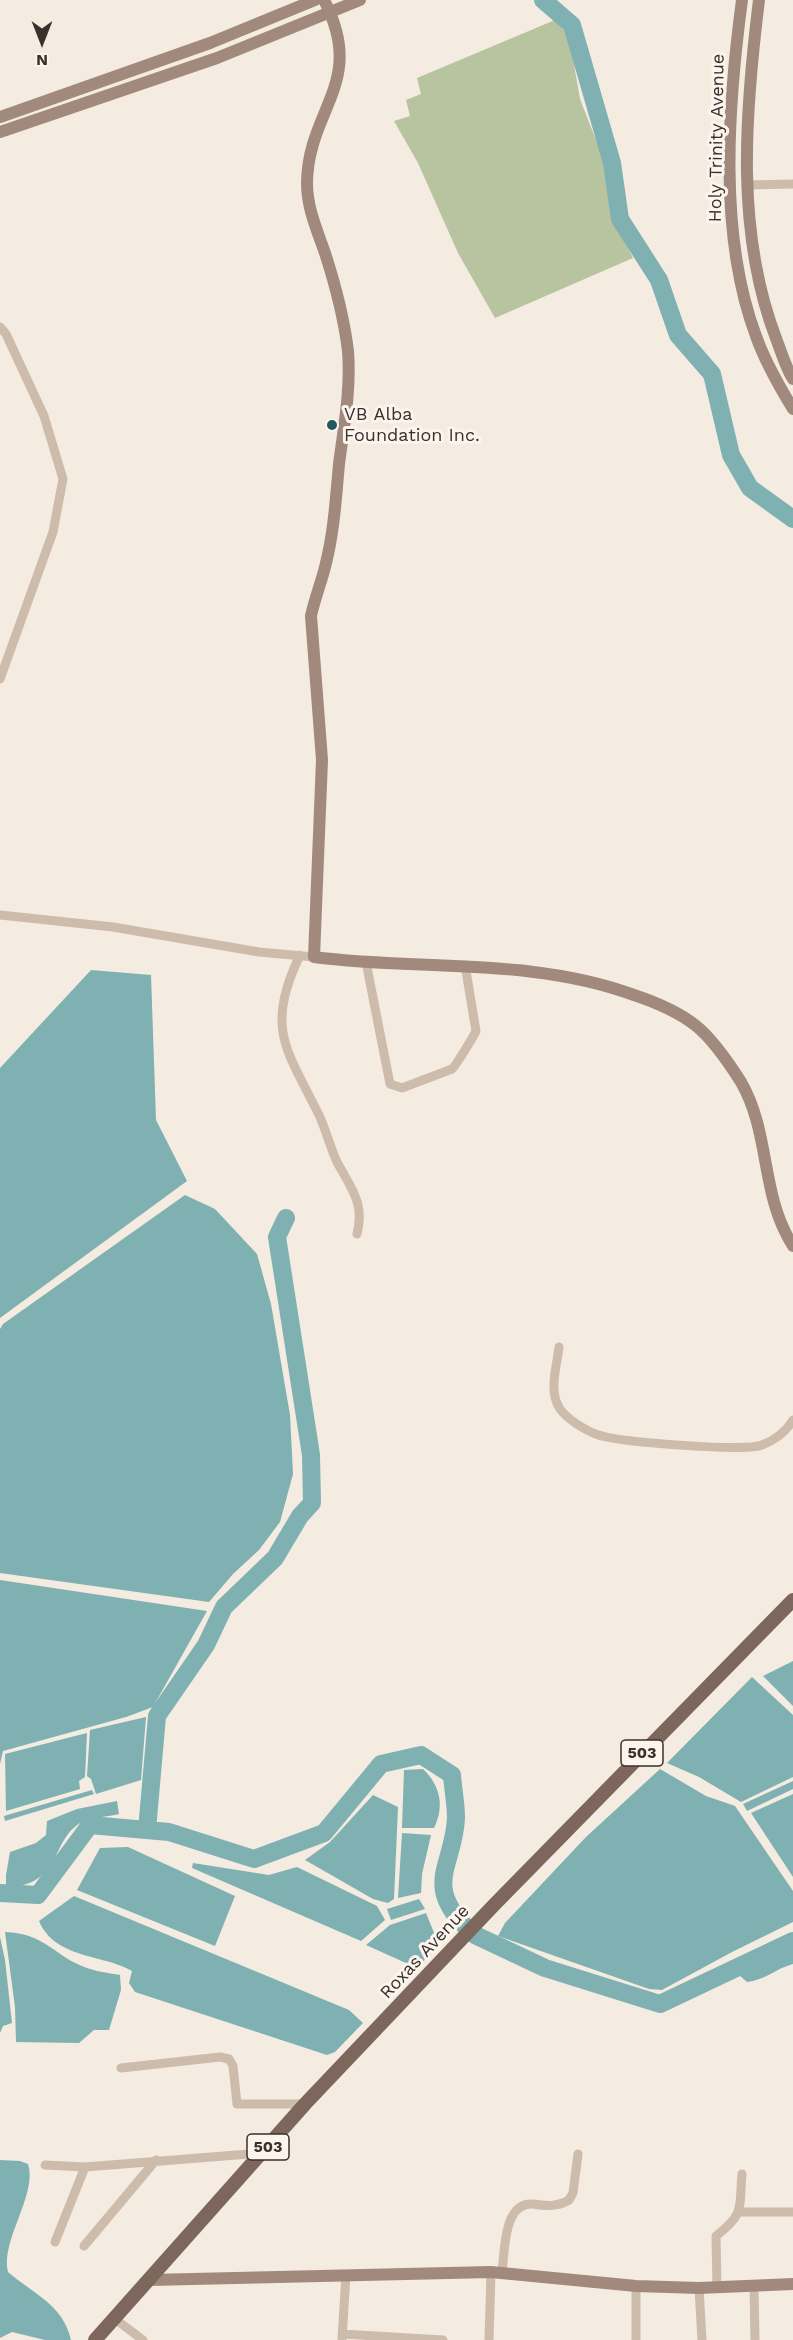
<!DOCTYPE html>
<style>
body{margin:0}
#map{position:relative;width:793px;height:2340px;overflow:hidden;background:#f4ebe1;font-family:"Work Sans",sans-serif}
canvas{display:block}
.north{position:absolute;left:12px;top:12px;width:60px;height:60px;-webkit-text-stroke:4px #fbf5ee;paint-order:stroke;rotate:180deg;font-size:16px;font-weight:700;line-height:24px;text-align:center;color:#3b302b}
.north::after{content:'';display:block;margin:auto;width:21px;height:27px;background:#3b302b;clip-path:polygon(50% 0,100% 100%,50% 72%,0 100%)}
</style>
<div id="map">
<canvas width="793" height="2340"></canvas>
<div class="north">N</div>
</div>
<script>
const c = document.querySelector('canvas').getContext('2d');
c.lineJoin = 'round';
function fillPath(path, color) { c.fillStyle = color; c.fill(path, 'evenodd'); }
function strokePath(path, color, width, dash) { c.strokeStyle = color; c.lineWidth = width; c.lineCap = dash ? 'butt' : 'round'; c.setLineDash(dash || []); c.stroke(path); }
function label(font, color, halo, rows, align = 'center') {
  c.font = font + ' "Work Sans",sans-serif'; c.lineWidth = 6; c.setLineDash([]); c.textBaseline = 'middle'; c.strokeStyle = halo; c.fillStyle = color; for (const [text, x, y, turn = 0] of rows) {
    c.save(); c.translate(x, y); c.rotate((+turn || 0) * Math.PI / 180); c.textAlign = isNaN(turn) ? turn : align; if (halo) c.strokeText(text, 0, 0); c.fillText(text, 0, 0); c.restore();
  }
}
fillPath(new Path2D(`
 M555,20L569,36L580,99L610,176L614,219L633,258L495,318L458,253L418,163L394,121L410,116L406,100L421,94L417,78Z`), '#b8c4a0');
fillPath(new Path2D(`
 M91,970L151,975L156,1120L187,1181L0,1318V1068Z
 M185,1195L215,1209L257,1254L271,1304L290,1415L293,1474L280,1522L259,1550L233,1574L209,1602L0,1573V1329L3,1324Z
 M0,1580L207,1611L153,1707L126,1717L3,1751L0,1764Z
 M793,1661V1706L763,1676Z
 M752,1677L793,1715V1777L741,1802L699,1777L667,1763Z
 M146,1717L141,1780L96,1794L91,1779L87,1776L90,1730Z
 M87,1733L85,1777L79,1781L80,1789L6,1811L5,1754Z
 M423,1769C440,1785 445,1806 434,1828H402L404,1770Z
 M660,1769L706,1796L735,1806L793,1891V1922L732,1952L662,1990L649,1989L498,1936L505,1923L586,1837Z
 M793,1781V1789L747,1811L743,1804Z
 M92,1790L94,1794L5,1821L4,1816Z
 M793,1794V1877L751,1813Z
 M373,1795L398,1807L394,1899L388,1903L373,1899L305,1860L330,1842Z
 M117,1801L119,1814C108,1817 92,1817 82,1822C48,1841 66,1883 6,1888V1875L10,1852L36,1843L46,1835L47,1821L77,1809Z
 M402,1833L431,1835L422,1874L421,1893L398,1898Z
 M128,1847L235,1896L215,1946L77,1890L100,1848Z
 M193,1863L269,1875L297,1867L377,1906L385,1920L361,1941L192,1868Z
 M74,1896L349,2010L363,2023L335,2052L327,2055L135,1992L129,1983L132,1971C103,1954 55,1959 39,1921Z
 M419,1899L425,1909L391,1920L387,1909Z
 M426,1913L439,1945L417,1968L366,1945L390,1925Z
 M5,1932C45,1933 55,1957 87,1968C98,1972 110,1973 120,1975L121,1990L109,2030H94L79,2043L16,2042L15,2007Z
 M0,1937L5,1960L12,2023L3,2026L0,2033Z
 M793,1948V1964C777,1968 763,1981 747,1982L739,1975Z
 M0,2160L20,2161L28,2164C38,2194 0,2241 8,2272C33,2294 63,2304 71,2340H45L12,2332L0,2338Z`), '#7fb0b2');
strokePath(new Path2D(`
 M543,0L572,25L612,163L620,219L659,280L678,335L712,374L731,455L750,488L793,519
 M147,1830L157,1716L206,1645L224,1607L275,1558L300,1516L312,1503L311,1455L277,1237L286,1218
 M0,1893L38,1895L90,1825L169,1832L254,1859L324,1833L381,1764L421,1755L452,1775C453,1789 456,1804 456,1818C454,1865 423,1884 466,1927
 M475,1935L545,1968L660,2004L793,1941`), '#7fb0b2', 18);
strokePath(new Path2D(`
 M746,185L793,184
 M0,327L6,334L44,416L63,479L53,532L0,679
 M0,915L113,927L259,952L314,957
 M300,955C265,1029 286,1048 319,1115C326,1130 330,1147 337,1162C351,1188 365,1203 357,1234
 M366,962L390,1084L402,1088L452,1069C455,1067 475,1034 476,1031L465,965
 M559,1347C557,1366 548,1392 560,1409C568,1420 589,1433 602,1436C624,1442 744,1452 762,1445C775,1440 786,1432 793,1420
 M121,2068L220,2057L229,2059L233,2066L237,2104H305
 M45,2165L85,2167L262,2153
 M739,2212H793
 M55,2242L85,2167
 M84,2246L156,2160
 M502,2273C505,2251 503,2202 533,2204C546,2206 557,2207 569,2200L573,2193L578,2154
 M636,2286V2340
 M754,2286L755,2340
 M699,2288L702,2340
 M717,2288L716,2236C745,2214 739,2208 742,2174
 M115,2319L143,2340
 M342,2334L443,2340
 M342,2339L346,2275
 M489,2340L491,2272`), '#cdbbac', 9);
strokePath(new Path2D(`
 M324,0C367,83 308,108 307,183C307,208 317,230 325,253C335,284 344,318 348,351C351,389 344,426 339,464C336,497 334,531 326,563C322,581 315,597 311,616L322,760L314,957C421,971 531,957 634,995C655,1002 677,1011 695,1025C713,1039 729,1063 741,1082C771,1134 760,1195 793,1246
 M742,0C728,105 718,235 756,336C765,362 779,386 793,409
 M759,0C745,113 735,233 777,341C782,354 786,368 793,379
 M0,117L210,43L315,0
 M0,132L217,58L360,0
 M150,2280L491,2272L636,2286L699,2288L793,2284`), '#a18a7d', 12);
strokePath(new Path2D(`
 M95,2340L305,2104L493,1906L793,1600`), '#7d675c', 14);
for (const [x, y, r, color] of [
 [332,425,6,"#1f5a5e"]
]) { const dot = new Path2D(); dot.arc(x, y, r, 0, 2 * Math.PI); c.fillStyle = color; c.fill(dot); strokePath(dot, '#fbf5ee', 2); }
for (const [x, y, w] of [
 [642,1753,42],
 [268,2147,42]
]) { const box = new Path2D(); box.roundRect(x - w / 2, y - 13, w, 26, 4.5); c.fillStyle = '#fbf5ee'; c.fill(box); strokePath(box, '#3b302b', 1.5); }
label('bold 16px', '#3b302b', null, [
 ["503",642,1753],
 ["503",268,2147]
]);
label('18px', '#3b302b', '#fbf5ee', [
 ["Holy Trinity Avenue",717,138,-89],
 ["Roxas Avenue",425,1952,-47]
]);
label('18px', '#3b302b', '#fbf5ee', [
 ["VB Alba",344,415],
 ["Foundation Inc.",344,436]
], 'left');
</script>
